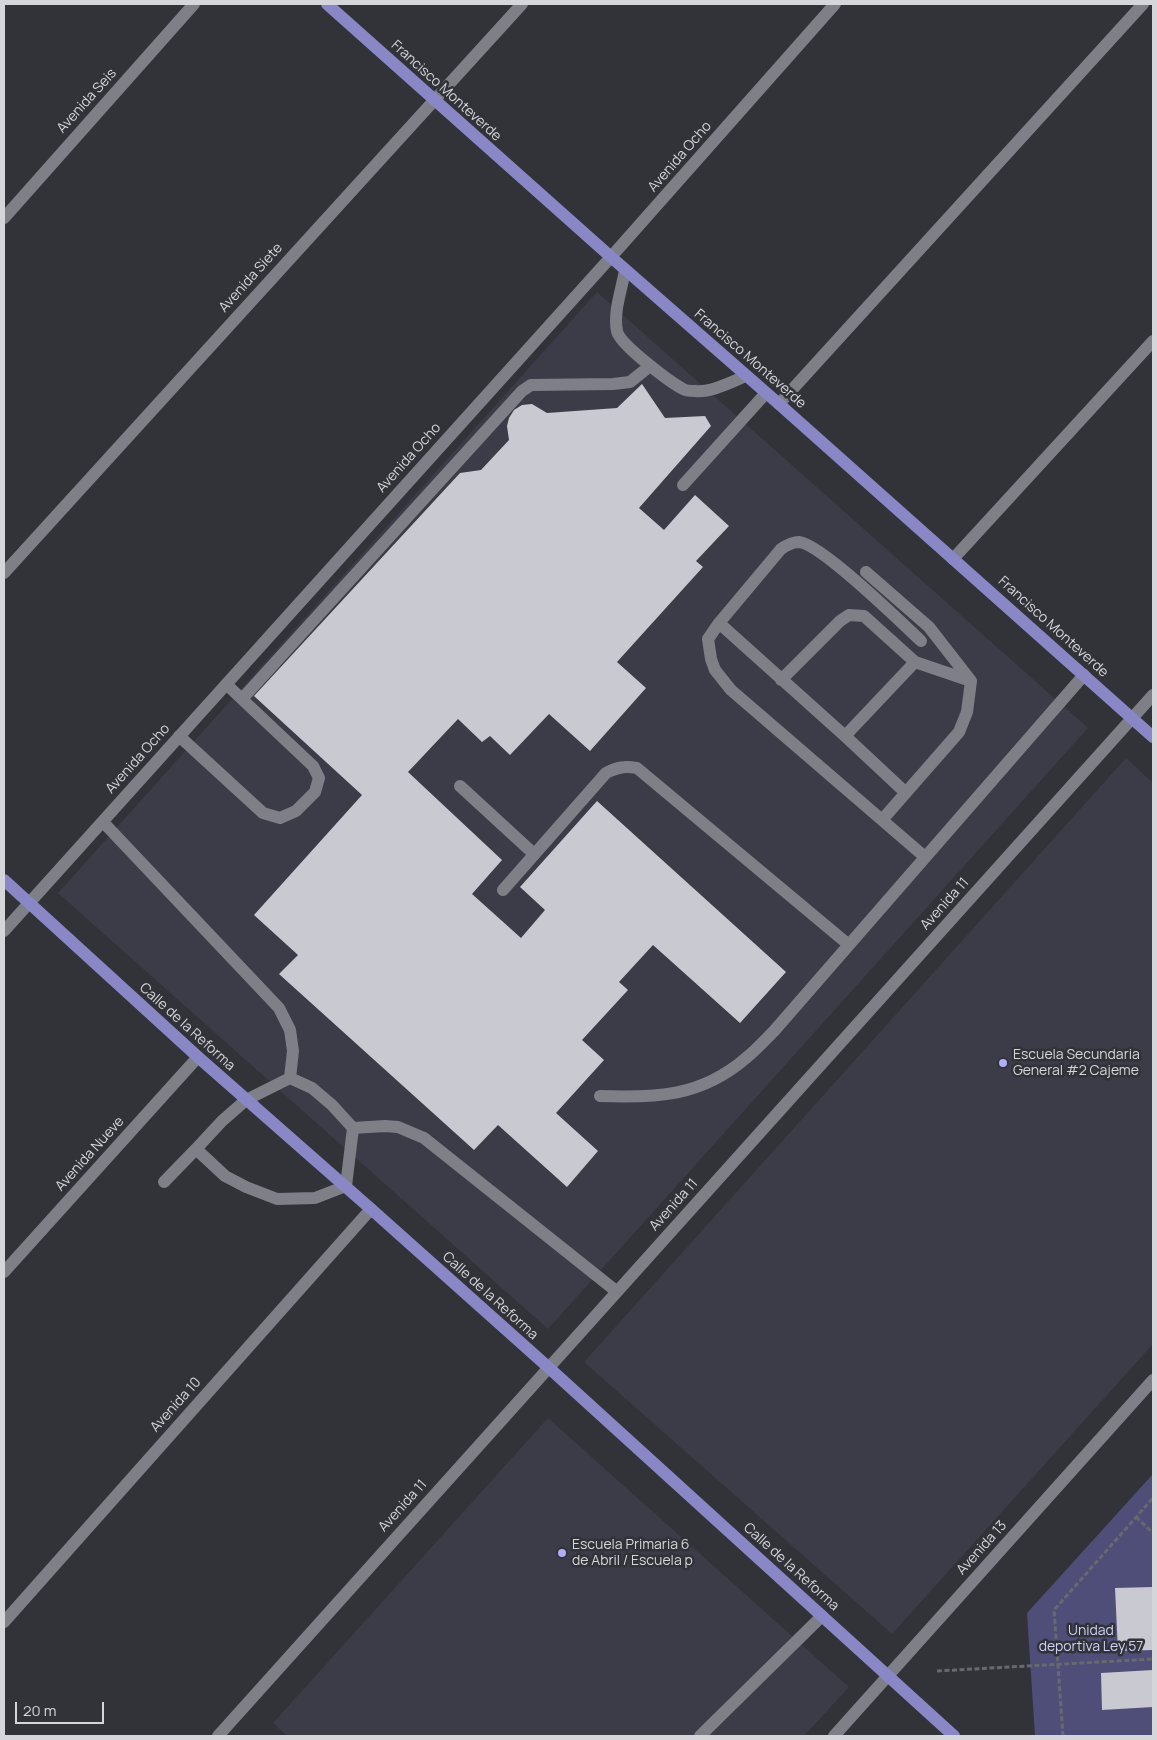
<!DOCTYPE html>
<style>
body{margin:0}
#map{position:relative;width:1157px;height:1740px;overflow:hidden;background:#323239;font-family:Manrope,sans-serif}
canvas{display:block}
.frame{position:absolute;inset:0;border:5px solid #d5d6da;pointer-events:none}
.scale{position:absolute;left:15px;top:1702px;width:89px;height:22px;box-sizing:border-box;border:2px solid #d5d6da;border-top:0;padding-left:6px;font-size:15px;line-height:18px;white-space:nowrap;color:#d5d6da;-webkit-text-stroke:4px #323239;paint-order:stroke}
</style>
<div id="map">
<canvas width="1157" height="1740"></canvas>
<div class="frame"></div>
<div class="scale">20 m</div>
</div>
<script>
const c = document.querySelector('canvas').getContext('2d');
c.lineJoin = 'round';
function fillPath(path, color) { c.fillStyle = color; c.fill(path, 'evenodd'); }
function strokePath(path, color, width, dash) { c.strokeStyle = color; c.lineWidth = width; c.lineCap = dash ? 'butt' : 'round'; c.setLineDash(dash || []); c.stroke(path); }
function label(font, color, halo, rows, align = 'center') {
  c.font = font + ' Manrope,sans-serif'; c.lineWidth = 5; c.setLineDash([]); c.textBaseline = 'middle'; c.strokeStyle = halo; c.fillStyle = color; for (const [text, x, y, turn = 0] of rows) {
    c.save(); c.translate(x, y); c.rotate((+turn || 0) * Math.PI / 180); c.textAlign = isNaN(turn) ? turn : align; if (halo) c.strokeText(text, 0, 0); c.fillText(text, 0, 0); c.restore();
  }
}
fillPath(new Path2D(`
 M597,292L1088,728L548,1329L58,893Z
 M1126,758L1153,783V1344L892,1634L584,1362Z
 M548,1418L849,1687L804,1736H287L273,1723Z`), '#3c3c48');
fillPath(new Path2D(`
 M1153,1474V1736H1035L1027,1613Z`), '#4e4e78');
fillPath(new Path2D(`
 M642,384L665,418L705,416L711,426L639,508L664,530L695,495L729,526L696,561L703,567L617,662L646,688L590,751L549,714L510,755L490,736L482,742L458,719L408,772L502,860L472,894L521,938L545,910L520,887L597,801L786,972L740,1023L653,945L619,982L628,990L582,1040L604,1060L556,1113L598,1151L567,1187L498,1125L474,1150L279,974L298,955L254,915L362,795L254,696L460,473L481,470L509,440L507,426L509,418L514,410L522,405L532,404L547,413L617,408Z
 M1153,1587V1650L1118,1651L1115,1588Z
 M1153,1670V1707L1102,1710L1101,1673Z`), '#c9c9d1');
strokePath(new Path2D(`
 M1136,1517L1153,1533
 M937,1671L1153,1659
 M1063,1736L1054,1610L1153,1498`), '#68696f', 3, [5, 2.5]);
strokePath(new Path2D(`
 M4,218L194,4
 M625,270C622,289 613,312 617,331C619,344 670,382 683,389C686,391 691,391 695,391C711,393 731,382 746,376
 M779,404L1143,4
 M683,485L766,393
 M953,559L1153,341
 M866,572L929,627L971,681L967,712L959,732L882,820
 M4,573L522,4
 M719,623L845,736L906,793
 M921,641C901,622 821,544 799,542C793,542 787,545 781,549L719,623L708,639L711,659L715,670L731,690L925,857
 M781,680L840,621L849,615L864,616L915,662
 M242,699L522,391L531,385L613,384L630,382L650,366
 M179,736L263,813L280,818L296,811L315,792L319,778L313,766L226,684
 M845,736L915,662L971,681
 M460,786L534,854
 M103,822L279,1008L290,1030L293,1051L290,1078
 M503,890L606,773C618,767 624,766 637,768L849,945
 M4,931L611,257L835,4
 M290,1078L312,1088L332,1105L353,1128L346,1186L315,1198L277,1199L246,1187L225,1176L196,1149L222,1121L246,1100Z
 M600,1096C656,1098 701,1097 746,1058C756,1050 765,1040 774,1031L1084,675
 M353,1128L385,1126L398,1127L424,1138L616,1291
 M164,1182L196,1149
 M4,1272L198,1057
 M4,1622L371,1209
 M218,1736L1153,695
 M700,1736L822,1616
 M834,1736L1153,1380`), '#7f7f87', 12);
strokePath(new Path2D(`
 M327,4L611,257L779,404L1153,737
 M4,880L198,1057L371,1209L548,1367L954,1736`), '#8a87c7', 12);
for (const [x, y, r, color] of [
 [1003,1063,5,"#aeaefb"],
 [562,1553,5,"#aeaefb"]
]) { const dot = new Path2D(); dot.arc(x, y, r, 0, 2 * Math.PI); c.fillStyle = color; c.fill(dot); strokePath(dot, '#323239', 2); }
label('14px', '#d5d6da', '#323239', [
 ["Francisco Monteverde",446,91,42],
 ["Avenida Seis",87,101,-48],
 ["Avenida Ocho",680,157,-49],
 ["Avenida Siete",251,278,-48],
 ["Francisco Monteverde",750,359,41],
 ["Avenida Ocho",409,458,-48],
 ["Francisco Monteverde",1053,627,42],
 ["Avenida Ocho",138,759,-48],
 ["Avenida 11",945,904,-48],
 ["Calle de la Reforma",187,1027,42],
 ["Avenida Nueve",90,1154,-48],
 ["Avenida 11",674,1205,-48],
 ["Calle de la Reforma",490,1296,42],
 ["Avenida 10",176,1405,-48],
 ["Avenida 11",403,1506,-48],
 ["Avenida 13",982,1548,-48],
 ["Calle de la Reforma",791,1567,42]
]);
label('14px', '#d5d6da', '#323239', [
 ["Escuela Secundaria",1013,1055],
 ["General #2 Cajeme",1013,1071],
 ["Escuela Primaria 6",572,1545],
 ["de Abril / Escuela p",572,1561]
], 'left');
label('14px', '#cfd1f6', '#323239', [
 ["Unidad",1091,1631],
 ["deportiva Ley 57",1091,1647]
]);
</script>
